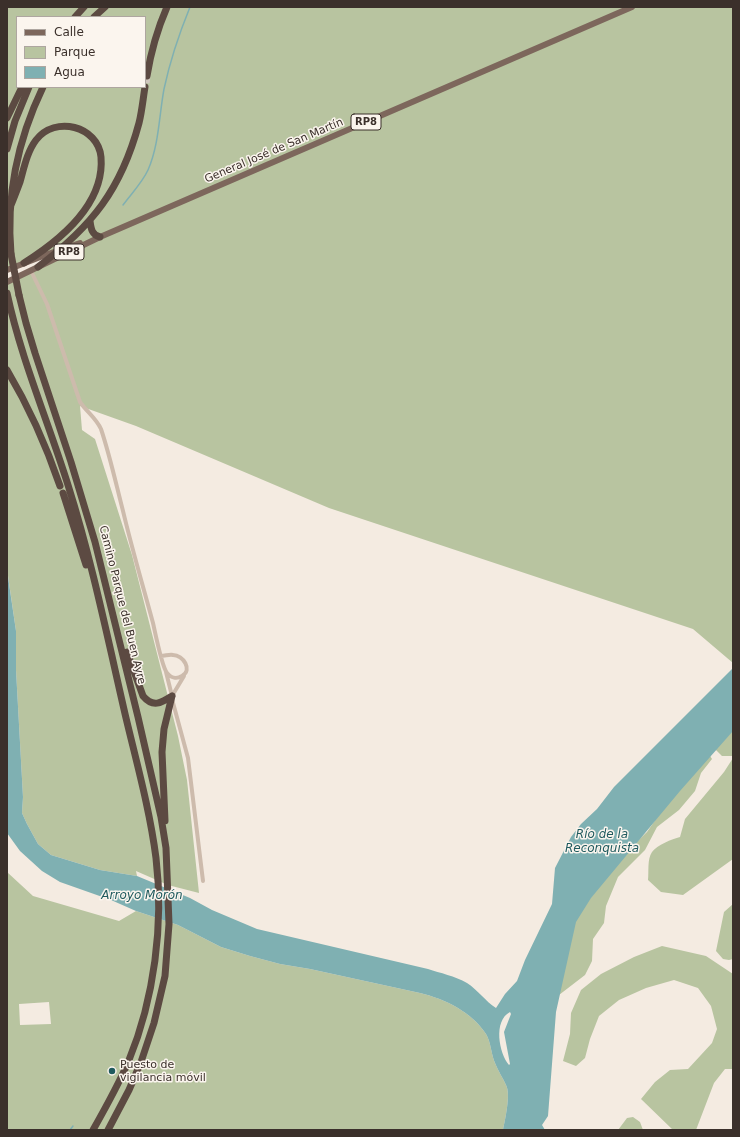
<!DOCTYPE html>
<meta charset="utf-8">
<style>
body{margin:0}
#map{position:relative;width:740px;height:1137px;overflow:hidden;background:#f4ebe1;font-family:"DejaVu Sans",sans-serif}
canvas{display:block}
.frame{position:absolute;inset:0;border:8px solid #3b302b;pointer-events:none}
.legend{position:absolute;left:16px;top:16px;width:130px;height:72px;box-sizing:border-box;background:#fbf5ee;border:1px solid #aea6a0;margin:0;padding:5px 7px;list-style:none;font-size:12px;color:#3b302b}
.legend li{display:flex;align-items:center;gap:8px;height:20px}
.legend b{width:20px;border:1px solid #aea6a0}
</style>
<div id="map">
<canvas width="740" height="1137"></canvas>
<div class="frame"></div>
<ul class="legend">
<li><b style="height:5px;background:#7d675c"></b>Calle</li>
<li><b style="height:11px;background:#b8c4a0"></b>Parque</li>
<li><b style="height:11px;background:#7fb0b2"></b>Agua</li>
</ul>
</div>
<script>
const c = document.querySelector('canvas').getContext('2d');
c.lineJoin = 'round';
function fillPath(path, color) { c.fillStyle = color; c.fill(path, 'evenodd'); }
function strokePath(path, color, width, dash) { c.strokeStyle = color; c.lineWidth = width; c.lineCap = dash ? 'butt' : 'round'; c.setLineDash(dash || []); c.stroke(path); }
function label(font, color, halo, rows, align = 'center') {
  c.font = font + ' "DejaVu Sans",sans-serif'; c.lineWidth = 3; c.setLineDash([]); c.textBaseline = 'middle'; c.strokeStyle = halo; c.fillStyle = color; for (const [text, x, y, turn = 0] of rows) {
    c.save(); c.translate(x, y); c.rotate((+turn || 0) * Math.PI / 180); c.textAlign = isNaN(turn) ? turn : align; if (halo) c.strokeText(text, 0, 0); c.fillText(text, 0, 0); c.restore();
  }
}
fillPath(new Path2D(`
 M7,7H733V663L693,629L329,508L136,426L80,406L82,430L95,439L132,555L178,736L187,780L199,893L168,885L136,871L137,876L100,870L51,855L38,844L27,824L22,813L23,797L16,670V631L7,569V282L97,238L7,270ZM17,17H145V87H17Z
 M733,730V754L732,756H722L715,749Z
 M709,754L712,759L701,773L695,791L679,810L657,827L645,850L618,877L606,906L604,923L593,939L592,961L585,975L559,995L570,925L621,857L647,832L671,797Z
 M733,758V859L683,895L661,892L648,880C649,872 647,859 652,852C657,845 672,839 680,837L685,819L724,772Z
 M7,872L33,896L119,921L136,911L178,925L221,947L250,956L280,964L310,969L420,993C445,999 472,1012 486,1034C491,1042 491,1054 495,1063C498,1071 503,1078 506,1085C511,1094 505,1120 503,1130H7ZM49,1002L51,1024L20,1025L19,1004Z
 M733,904V959L729,960L723,959L716,951L724,912Z
 M662,946L706,956L733,974V1069H725L714,1083L696,1130H673L641,1099L655,1082L670,1070L688,1069L712,1043L717,1029L711,1006L698,988L674,980L646,988L619,1000L599,1016L590,1039L585,1058L576,1066L563,1061L570,1034L571,1013L581,990L601,974L634,957Z
 M633,1117L640,1122L643,1130H618L627,1118Z`), '#b8c4a0');
fillPath(new Path2D(`
 M7,570L16,631V670L23,797L22,813L27,824L38,844L51,855L100,870L137,876L190,898L212,910L257,929L428,969C440,973 455,976 467,983C478,990 485,1001 496,1008L505,994L517,981L525,960L552,904L555,868L571,837L581,824L597,809L614,787L733,668V731L680,791L591,898L576,922L556,1012L548,1116L542,1125L545,1130H503C505,1120 511,1094 506,1085C503,1078 498,1071 495,1063C491,1054 491,1042 486,1034C472,1012 445,999 420,993L310,969L280,964L250,956L221,947L178,925L136,911L111,900L60,882L42,871L20,851L7,833ZM510,1012L511,1014L504,1032L510,1064L509,1065C499,1053 493,1021 510,1012Z`), '#7fb0b2');
strokePath(new Path2D(`
 M123,205C131,194 142,183 148,170C159,145 159,116 164,89C170,61 179,34 190,7
 M70,1130L73,1126`), '#7fb0b2', 1.5);
strokePath(new Path2D(`
 M146,83L147,76`), '#cfc6bd', 7, [7, 3.5]);
strokePath(new Path2D(`
 M31,271L47,304L80,402C87,412 96,418 101,429C110,456 116,484 123,511C132,549 143,586 153,623C155,632 162,667 167,673C171,678 177,679 182,676C193,670 183,655 173,655C170,654 165,656 161,656
 M166,672L172,696L184,676
 M172,699L188,758L203,881`), '#cdbbac', 4);
strokePath(new Path2D(`
 M7,270L48,254L80,243
 M7,282L100,237L632,7`), '#7d675c', 6);
strokePath(new Path2D(`
 M75,17L84,7
 M94,17L105,7
 M147,76C151,51 157,30 167,7
 M7,118L22,87
 M7,149L15,121L29,87
 M11,205C14,198 17,190 20,182C24,168 27,152 36,140C55,115 98,126 101,157C105,205 59,241 24,263
 M90,221C91,229 92,235 100,237
 M11,254C6,196 18,139 43,87
 M38,267C92,226 121,190 139,123C142,111 143,99 145,87
 M7,293C21,359 48,421 68,485C92,561 108,640 126,718C137,764 150,811 156,858C164,924 154,999 129,1060C119,1084 106,1107 93,1130
 M19,295L26,323L35,353L71,462L95,542L138,717L161,817L166,848L169,924L165,976L154,1023L141,1062L129,1090L108,1130
 M7,370C29,407 46,445 60,486
 M63,493L86,565
 M127,652L143,696C153,708 161,703 172,696
 M165,821L162,752L164,729L172,696`), '#5c4a42', 7);
strokePath(new Path2D(`
 M11,254L19,295`), '#5c4a42', 7);
for (const [x, y, r, color] of [
 [112,1071,4,"#1f5a5e"]
]) { const dot = new Path2D(); dot.arc(x, y, r, 0, 2 * Math.PI); c.fillStyle = color; c.fill(dot); strokePath(dot, '#fbf5ee', 1.5); }
for (const [x, y, w] of [
 [366,122,30],
 [69,252,30]
]) { const box = new Path2D(); box.roundRect(x - w / 2, y - 8, w, 16, 3); c.fillStyle = '#fbf5ee'; c.fill(box); strokePath(box, '#3b302b', 1); }
label('bold 10px', '#3b302b', null, [
 ["RP8",366,122],
 ["RP8",69,252]
]);
label('11px', '#3b302b', '#fbf5ee', [
 ["General José de San Martín",274,151,-23],
 ["Camino Parque del Buen Ayre",122,605,76]
]);
label('11px', '#3b302b', '#fbf5ee', [
 ["Puesto de",120,1065],
 ["vigilancia móvil",120,1078]
], 'left');
label('italic 12px', '#1f5a5e', '#fbf5ee', [
 ["Río de la",602,835],
 ["Reconquista",602,849],
 ["Arroyo Morón",142,896]
]);
</script>
